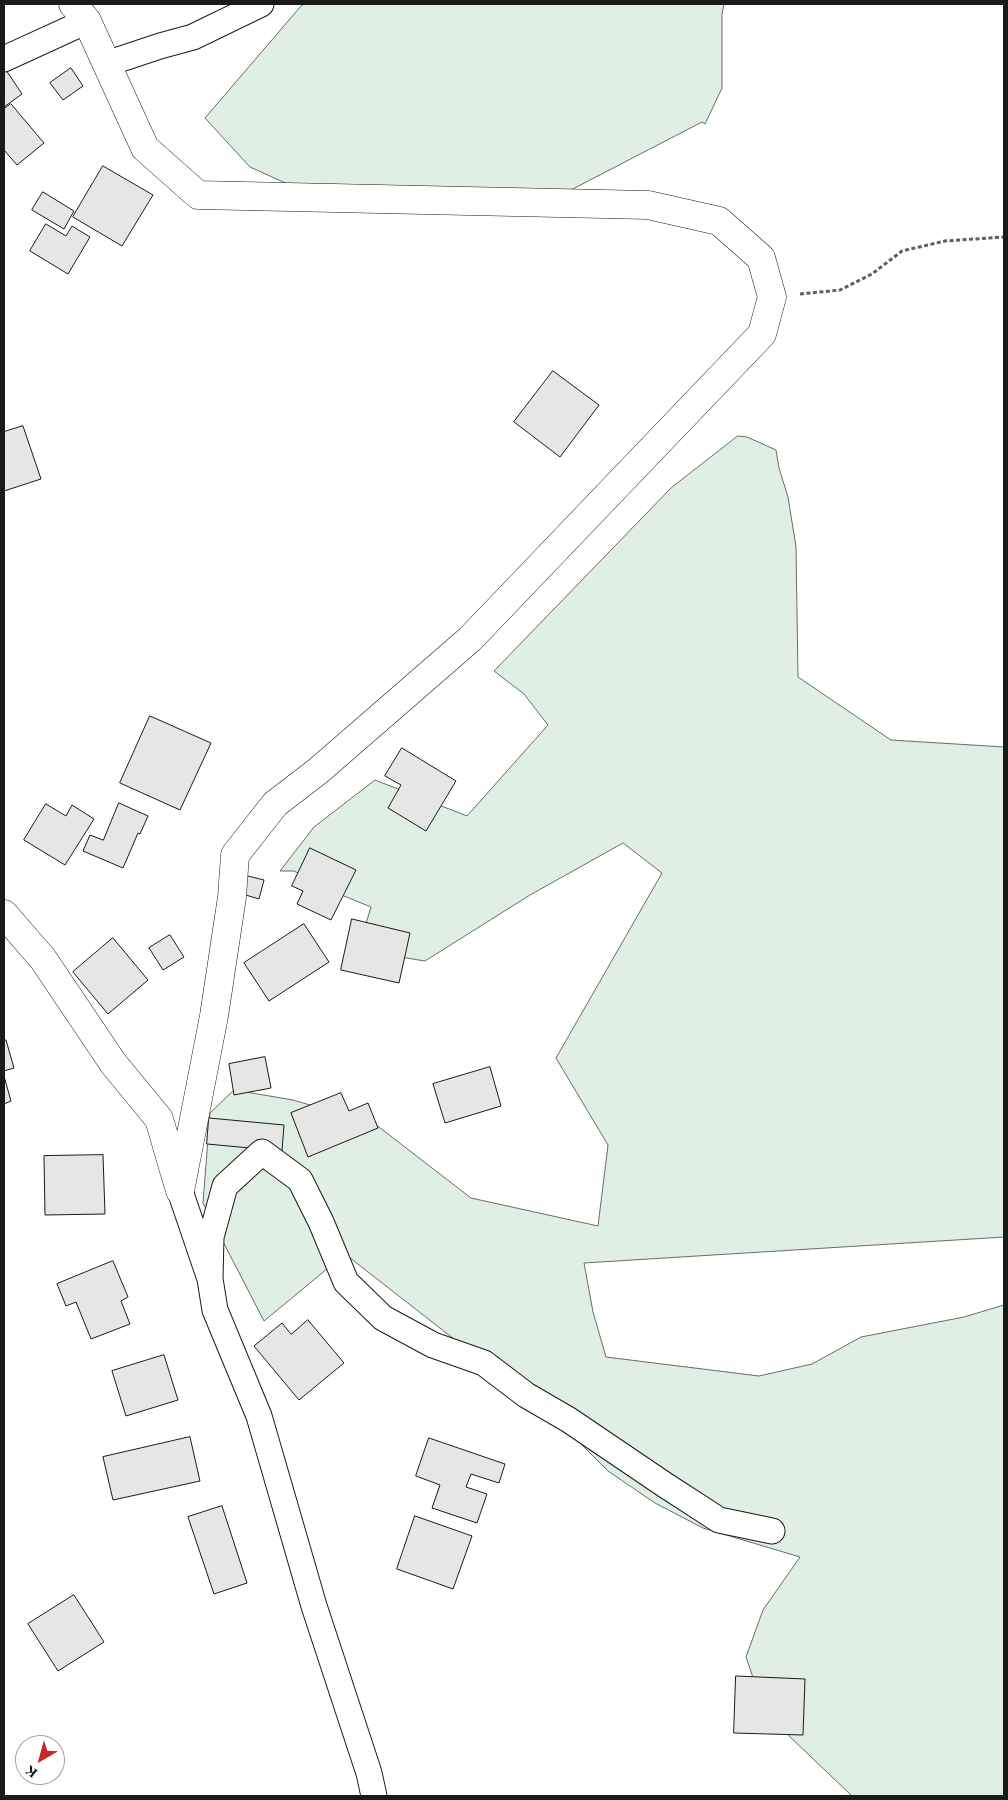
<!DOCTYPE html>
<style>
body{margin:0}
#map{position:relative;width:1008px;height:1800px;overflow:hidden;background:#fff;font-family:"Times New Roman",serif}
canvas{display:block}
.frame{position:absolute;inset:0;border:5px solid #1a1a1a;pointer-events:none}
.north{position:absolute;left:15px;top:1735px;width:50px;height:50px;box-sizing:border-box;background:#fff;border:1px solid #a3a3a3;border-radius:50%;rotate:218deg;font-size:14px;font-weight:700;line-height:20px;text-align:center;color:#1a1a1a}
.north::after{content:'';display:block;margin:auto;width:18px;height:22px;background:#c62828;clip-path:polygon(50% 0,100% 100%,50% 72%,0 100%)}
</style>
<div id="map">
<canvas width="1008" height="1800"></canvas>
<div class="frame"></div>
<div class="north">K</div>
</div>
<script>
const c = document.querySelector('canvas').getContext('2d');
c.lineJoin = 'round';
function fillPath(path, color) { c.fillStyle = color; c.fill(path, 'evenodd'); }
function strokePath(path, color, width, dash) { c.strokeStyle = color; c.lineWidth = width; c.lineCap = dash ? 'butt' : 'round'; c.setLineDash(dash || []); c.stroke(path); }
const green = new Path2D(`
 M305,4H724L722,14V88L705,124L702,122L565,193L292,186L250,167L205,118L301,6Z
 M738,436L747,437L776,450L779,468L788,497L796,547L798,677L891,740L1004,747V1237L584,1263L593,1312L606,1357L759,1376L812,1364L861,1337L964,1317L1004,1305V1796H852L765,1713L746,1657L763,1610L800,1557L703,1528L655,1503L608,1471L554,1417L345,1254L264,1321L203,1203L210,1113L234,1090L293,1100L375,1124L471,1198L598,1226L608,1145L556,1058L662,873L623,843L530,895L425,961L358,950L371,907L339,894L294,871H280L314,827L375,780L467,816L548,725L524,694L494,671L671,488Z`);
fillPath(green, '#e0efe3');
strokePath(green, '#6a6a6a', 1);
const building = new Path2D(`
 M4,67L22,94L4,107Z
 M71,68L83,86L63,100L50,83Z
 M11,104L44,143L17,165L4,150V109Z
 M103,166L153,195L122,246L73,217Z
 M43,192L74,211L64,229L32,210Z
 M46,224L66,236L72,226L90,237L68,274L30,251Z
 M553,371L599,405L560,457L514,422Z
 M23,426L41,479L4,491V432Z
 M150,716L211,743L180,810L120,783Z
 M402,748L456,781L426,831L388,808L401,785L385,776Z
 M119,803L148,816L140,834L138,833L123,868L83,851L90,835L103,840Z
 M46,804L66,816L72,805L94,819L65,865L24,840Z
 M310,848L356,870L331,920L297,904L303,891L292,886Z
 M244,875L264,880L259,899L239,893Z
 M352,919L410,933L399,983L341,970Z
 M304,924L329,962L269,1001L244,963Z
 M170,935L184,957L163,970L149,948Z
 M113,938L148,980L108,1014L73,972Z
 M4,1040H6L14,1068L4,1071Z
 M265,1057L271,1088L234,1095L229,1064Z
 M490,1067L501,1106L445,1123L433,1084Z
 M4,1076L11,1101L4,1104Z
 M341,1093L349,1111L368,1103L378,1128L308,1157L291,1113Z
 M209,1118L284,1125L282,1151L207,1144Z
 M103,1155L105,1214L45,1215L44,1156Z
 M113,1261L128,1297L121,1301L130,1324L91,1339L76,1302L66,1306L57,1284Z
 M308,1320L344,1363L299,1400L254,1346L282,1323L291,1334Z
 M164,1355L178,1400L126,1416L112,1371Z
 M190,1437L200,1481L113,1500L103,1457Z
 M429,1438L505,1464L499,1483L471,1474L466,1487L487,1494L477,1523L432,1508L440,1485L416,1476Z
 M222,1506L247,1583L214,1594L188,1517Z
 M415,1516L472,1536L453,1589L397,1569Z
 M74,1595L104,1642L58,1671L28,1624Z
 M736,1676L805,1679L803,1735L734,1733Z`);
fillPath(building, '#e6e6e6');
strokePath(building, '#1a1a1a', 1);
const minor = new Path2D(`
 M4,59L87,21
 M106,64L160,46L193,37L261,4
 M180,1191L210,1279L215,1310L259,1416L314,1606L369,1773L374,1796
 M210,1279L211,1237L225,1186L262,1152L300,1180L321,1222L346,1282L383,1318L433,1345L484,1363L526,1395L569,1420L665,1485L719,1520L772,1531`);
const tertiary = new Path2D(`
 M73,4L87,21L145,148L198,195L648,205L719,221L761,258L772,297L762,334L470,639L318,771L275,804L235,855L232,897L214,1016L180,1191
 M4,914L43,959L113,1063L159,1119L178,1184`);
strokePath(minor, '#1a1a1a', 27);
strokePath(tertiary, '#1a1a1a', 29);
strokePath(new Path2D(`
 M800,294L840,290L872,274L902,251L945,241L1004,237`), '#5f5f5f', 3, [4, 2.5]);
strokePath(minor, '#fff', 25);
strokePath(tertiary, '#fff', 28);
</script>
